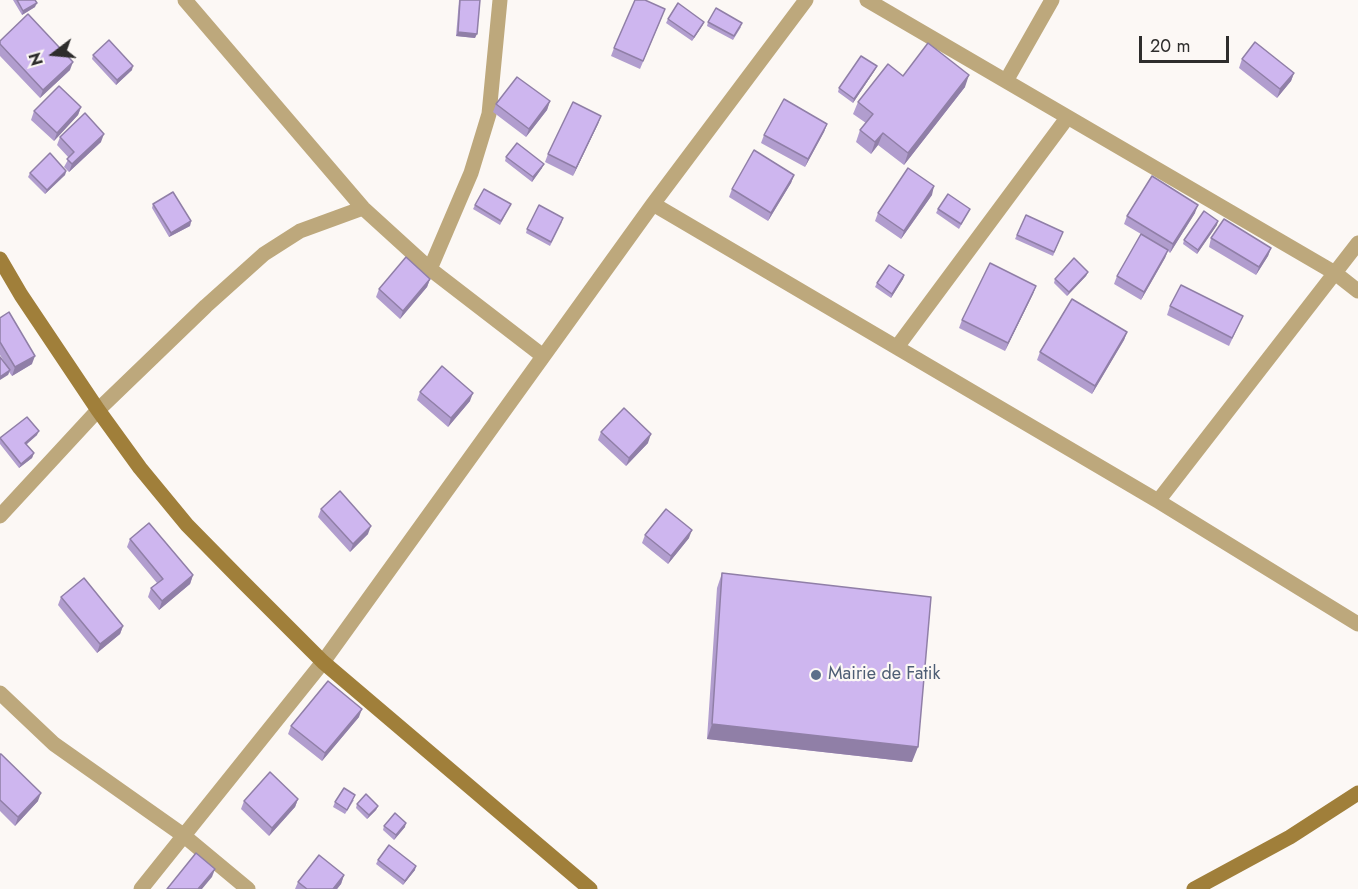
<!DOCTYPE html>
<style>
body{margin:0}
#map{position:relative;width:1358px;height:889px;overflow:hidden;background:#fcf8f5;font-family:Jost,sans-serif}
canvas{display:block}
.north{position:absolute;left:24px;top:24px;width:60px;height:60px;-webkit-text-stroke:4px #fcf8f5;paint-order:stroke;rotate:254deg;font-size:16px;font-weight:700;line-height:24px;text-align:center;color:#2e2d2c}
.north::after{content:'';display:block;margin:auto;width:21px;height:27px;background:#2e2d2c;clip-path:polygon(50% 0,100% 100%,50% 72%,0 100%)}
.scale{position:absolute;left:1139px;top:36px;width:90px;height:27px;box-sizing:border-box;border:3px solid #2e2d2c;border-top:0;padding-left:8px;font-size:18px;line-height:21px;white-space:nowrap;color:#2e2d2c;-webkit-text-stroke:4px #fcf8f5;paint-order:stroke}
</style>
<div id="map">
<canvas width="1358" height="889"></canvas>
<div class="north">N</div>
<div class="scale">20 m</div>
</div>
<script>
const c = document.querySelector('canvas').getContext('2d');
c.lineJoin = 'round';
function strokePath(path, color, width, dash) { c.strokeStyle = color; c.lineWidth = width; c.lineCap = dash ? 'butt' : 'round'; c.setLineDash(dash || []); c.stroke(path); }
function fillPath(path, color) { c.fillStyle = color; c.fill(path, 'evenodd'); }
function label(font, color, halo, rows, align = 'center') {
  c.font = font + ' Jost,sans-serif'; c.lineWidth = 4.5; c.setLineDash([]); c.textBaseline = 'middle'; c.strokeStyle = halo; c.fillStyle = color; for (const [text, x, y, turn = 0] of rows) {
    c.save(); c.translate(x, y); c.rotate((+turn || 0) * Math.PI / 180); c.textAlign = isNaN(turn) ? turn : align; if (halo) c.strokeText(text, 0, 0); c.fillText(text, 0, 0); c.restore();
  }
}
strokePath(new Path2D(`
 M185,0L363,208L430,269L543,356
 M867,0L1335,273L1358,291
 M1006,81L1052,0
 M653,204L1158,501L1358,624
 M430,269L471,173L489,114L500,0
 M897,347L1067,118
 M1158,501L1358,243
 M0,516L98,410L206,306L264,254L300,231L363,208
 M0,693L54,744L183,835L248,889
 M141,889L323,662L653,204L806,0`), '#bda87c', 15);
strokePath(new Path2D(`
 M0,259L21,295L98,410L140,468L187,525L242,581L323,662L590,889
 M1194,889L1290,837L1358,793`), '#a07f3a', 15);
fillPath(new Path2D(`
 M13,0H35V7L22,15Z
 M459,0H480L475,38L456,36Z
 M662,17L640,69L611,56L614,48Z
 M668,19L704,22L702,26L692,41L666,23Z
 M708,22L741,27L733,40L707,26Z
 M0,41L70,70L40,98L0,56Z
 M93,55L132,70L116,85L92,59Z
 M1242,59L1294,73L1291,81L1277,98L1239,68Z
 M875,70L853,103L838,92L839,88Z
 M903,76L965,87L904,165L878,145L871,154L856,142L860,130L866,123L853,114L858,102Z
 M550,101L547,110L526,137L493,112L496,104Z
 M81,107L78,115L54,141L31,120L34,111Z
 M601,116L598,124L573,176L545,162L548,154Z
 M827,124L824,132L805,167L761,143L764,135Z
 M60,137L101,142L69,172L64,167L69,158L57,145Z
 M506,157L542,168L532,182L505,161Z
 M66,171L65,175L45,194L28,177L30,173Z
 M794,175L791,183L768,221L729,197L732,189Z
 M932,195L901,239L875,221L878,213Z
 M153,204L191,221L190,226L169,237L152,208Z
 M511,204L500,225L473,209L475,205Z
 M938,209H970L959,229L936,213Z
 M1195,213L1170,253L1168,251L1165,258L1141,300L1114,284L1117,276L1141,234L1124,224L1127,216Z
 M1026,215L1063,232L1053,256L1015,239Z
 M562,222L550,246L526,233L527,229Z
 M1217,225L1197,254L1183,244L1184,240Z
 M1211,238L1271,248L1268,256L1256,275L1209,247Z
 M1088,272L1086,276L1067,296L1054,283L1055,279Z
 M904,275L903,279L891,298L875,287L877,283Z
 M430,279L427,287L400,319L376,297L379,289Z
 M1036,286L1033,294L1005,351L959,328L962,320Z
 M1170,306L1243,316L1229,346L1167,315Z
 M0,318L32,364L12,376L9,372L8,375L5,363L0,355Z
 M1127,332L1124,340L1092,394L1037,360L1040,352Z
 M420,392L470,401L448,427L417,400Z
 M601,432L648,443L626,466L598,440Z
 M37,435L26,445L34,453L32,458L19,468L0,444V438Z
 M321,509L368,534L350,552L318,517Z
 M645,535L689,538L668,564L642,543Z
 M130,539L193,575L190,584L159,610L148,597L151,588L157,583L127,547Z
 M722,573L912,762L707,739L717,588Z
 M61,597L123,626L120,634L97,653L58,605Z
 M359,717L322,761L288,734L291,726Z
 M0,754L38,801L15,826L0,811Z
 M298,799L295,807L269,836L241,809L244,801Z
 M354,800L345,814L333,807L335,802Z
 M357,804L378,806L376,810L367,819L356,808Z
 M384,826L405,827L394,840L383,830Z
 M378,860L415,870L403,885L376,864Z
 M344,875L341,884L337,889H295L298,882Z`), '#b19dce');
fillPath(new Path2D(`
 M37,3L35,7L22,15L23,11Z
 M704,22L702,26L692,41L694,37Z
 M458,32L477,34L475,38L456,36Z
 M73,62L70,70L40,98L43,90Z
 M133,66L132,70L116,85L117,80Z
 M877,66L875,70L853,103L854,99Z
 M1294,73L1291,81L1277,98L1280,89Z
 M969,75L965,87L904,165L908,153Z
 M550,101L547,110L526,137L529,129Z
 M81,107L78,115L54,141L57,133Z
 M601,116L598,124L573,176L576,168Z
 M827,124L824,132L805,167L808,159Z
 M883,133L878,145L871,154L875,142Z
 M104,134L101,142L69,172L72,164Z
 M544,164L542,168L532,182L533,177Z
 M66,171L65,175L45,194L47,190Z
 M794,175L791,183L768,221L771,213Z
 M934,186L932,195L901,239L904,231Z
 M1198,205L1195,213L1170,253L1173,244Z
 M191,221L190,226L169,237L171,233Z
 M1218,221L1217,225L1197,254L1198,250Z
 M1271,248L1268,256L1256,275L1259,267Z
 M1168,250L1165,258L1141,300L1144,292Z
 M1088,272L1086,276L1067,296L1069,292Z
 M904,275L903,279L891,298L892,294Z
 M430,279L427,287L400,319L403,311Z
 M1036,286L1033,294L1005,351L1008,343Z
 M1127,332L1124,340L1092,394L1095,386Z
 M35,356L32,364L12,376L15,367Z
 M10,370L8,375L0,380V377Z
 M473,393L470,401L448,427L451,418Z
 M39,431L37,435L23,447L25,443Z
 M651,434L648,443L626,466L629,458Z
 M34,453L32,458L19,468L21,464Z
 M371,526L368,534L350,552L353,544Z
 M692,530L689,538L668,564L671,556Z
 M193,575L190,584L159,610L162,601Z
 M123,626L120,634L97,653L100,644Z
 M362,709L359,717L322,761L325,753Z
 M712,724L918,747L912,762L707,739Z
 M41,793L38,801L15,826L18,817Z
 M298,799L295,807L269,836L272,828Z
 M378,806L376,810L367,819L369,815Z
 M406,823L405,827L394,840L396,835Z
 M416,866L415,870L403,885L405,881Z
 M215,869L212,877L202,889H198Z
 M344,875L341,884L337,889H333Z`), '#907fa7');
const building = new Path2D(`
 M17,0H35L37,3L23,11Z
 M460,0H480L477,34L458,32Z
 M635,0H645L665,9L643,61L614,48Z
 M678,3L704,22L694,37L668,19Z
 M716,8L742,23L734,36L708,22Z
 M28,14L73,62L43,90L0,44V41Z
 M109,40L133,66L117,80L93,55Z
 M1255,42L1294,73L1280,89L1242,59Z
 M928,43L969,75L908,153L883,133L875,142L860,130L873,114L858,102L888,64L903,76Z
 M861,56L877,66L854,99L839,88Z
 M517,77L550,101L529,129L496,104Z
 M59,86L81,107L57,133L34,111Z
 M784,99L827,124L808,159L764,135Z
 M573,102L601,116L576,168L548,154Z
 M85,113L104,134L72,164L67,159L74,152L60,137Z
 M517,143L544,164L533,177L506,157Z
 M754,150L794,175L771,213L732,189Z
 M50,153L66,171L47,190L30,173Z
 M908,168L934,186L904,231L878,213Z
 M1152,176L1198,205L1173,244L1127,216Z
 M484,189L511,204L501,221L475,205Z
 M173,192L191,221L171,233L153,204Z
 M948,194L970,209L961,224L938,209Z
 M539,205L563,218L551,242L527,229Z
 M1204,211L1218,221L1198,250L1184,240Z
 M1026,215L1063,232L1054,252L1017,235Z
 M1224,219L1271,248L1259,267L1211,238Z
 M1141,234L1168,250L1144,292L1117,276Z
 M406,257L430,279L403,311L379,289Z
 M1074,258L1088,272L1069,292L1055,279Z
 M990,263L1036,286L1008,343L962,320Z
 M889,265L904,275L892,294L877,283Z
 M1181,285L1243,316L1232,338L1170,306Z
 M1072,299L1127,332L1095,386L1040,352Z
 M9,312L35,356L15,367L0,342V318Z
 M0,357L10,370L0,377Z
 M442,366L473,393L451,418L420,392Z
 M624,408L651,434L629,458L601,432Z
 M27,417L39,431L25,443L34,453L21,464L0,438Z
 M340,491L371,526L353,544L321,509Z
 M666,509L692,530L671,556L645,535Z
 M149,523L193,575L162,601L151,588L163,579L130,539Z
 M722,573L931,597L918,747L712,724Z
 M84,578L123,626L100,644L61,597Z
 M328,681L362,709L325,753L291,726Z
 M0,754H1L41,793L18,817L0,800Z
 M270,772L298,799L272,828L244,801Z
 M344,788L355,795L347,810L335,802Z
 M366,794L378,806L369,815L357,804Z
 M395,813L406,823L396,835L384,826Z
 M389,845L416,866L405,881L378,860Z
 M196,853L215,869L198,889H167Z
 M319,855L344,875L333,889H307L298,882Z`);
fillPath(building, '#ceb6ef');
strokePath(building, '#907fa7', 1.5);
for (const [x, y, r, color] of [
 [816,675,6,"#5c6f8a"]
]) { const dot = new Path2D(); dot.arc(x, y, r, 0, 2 * Math.PI); c.fillStyle = color; c.fill(dot); strokePath(dot, '#fcf8f5', 2); }
label('18px', '#4e5e75', '#fcf8f5', [
 ["Mairie de Fatik",828,675]
], 'left');
</script>
